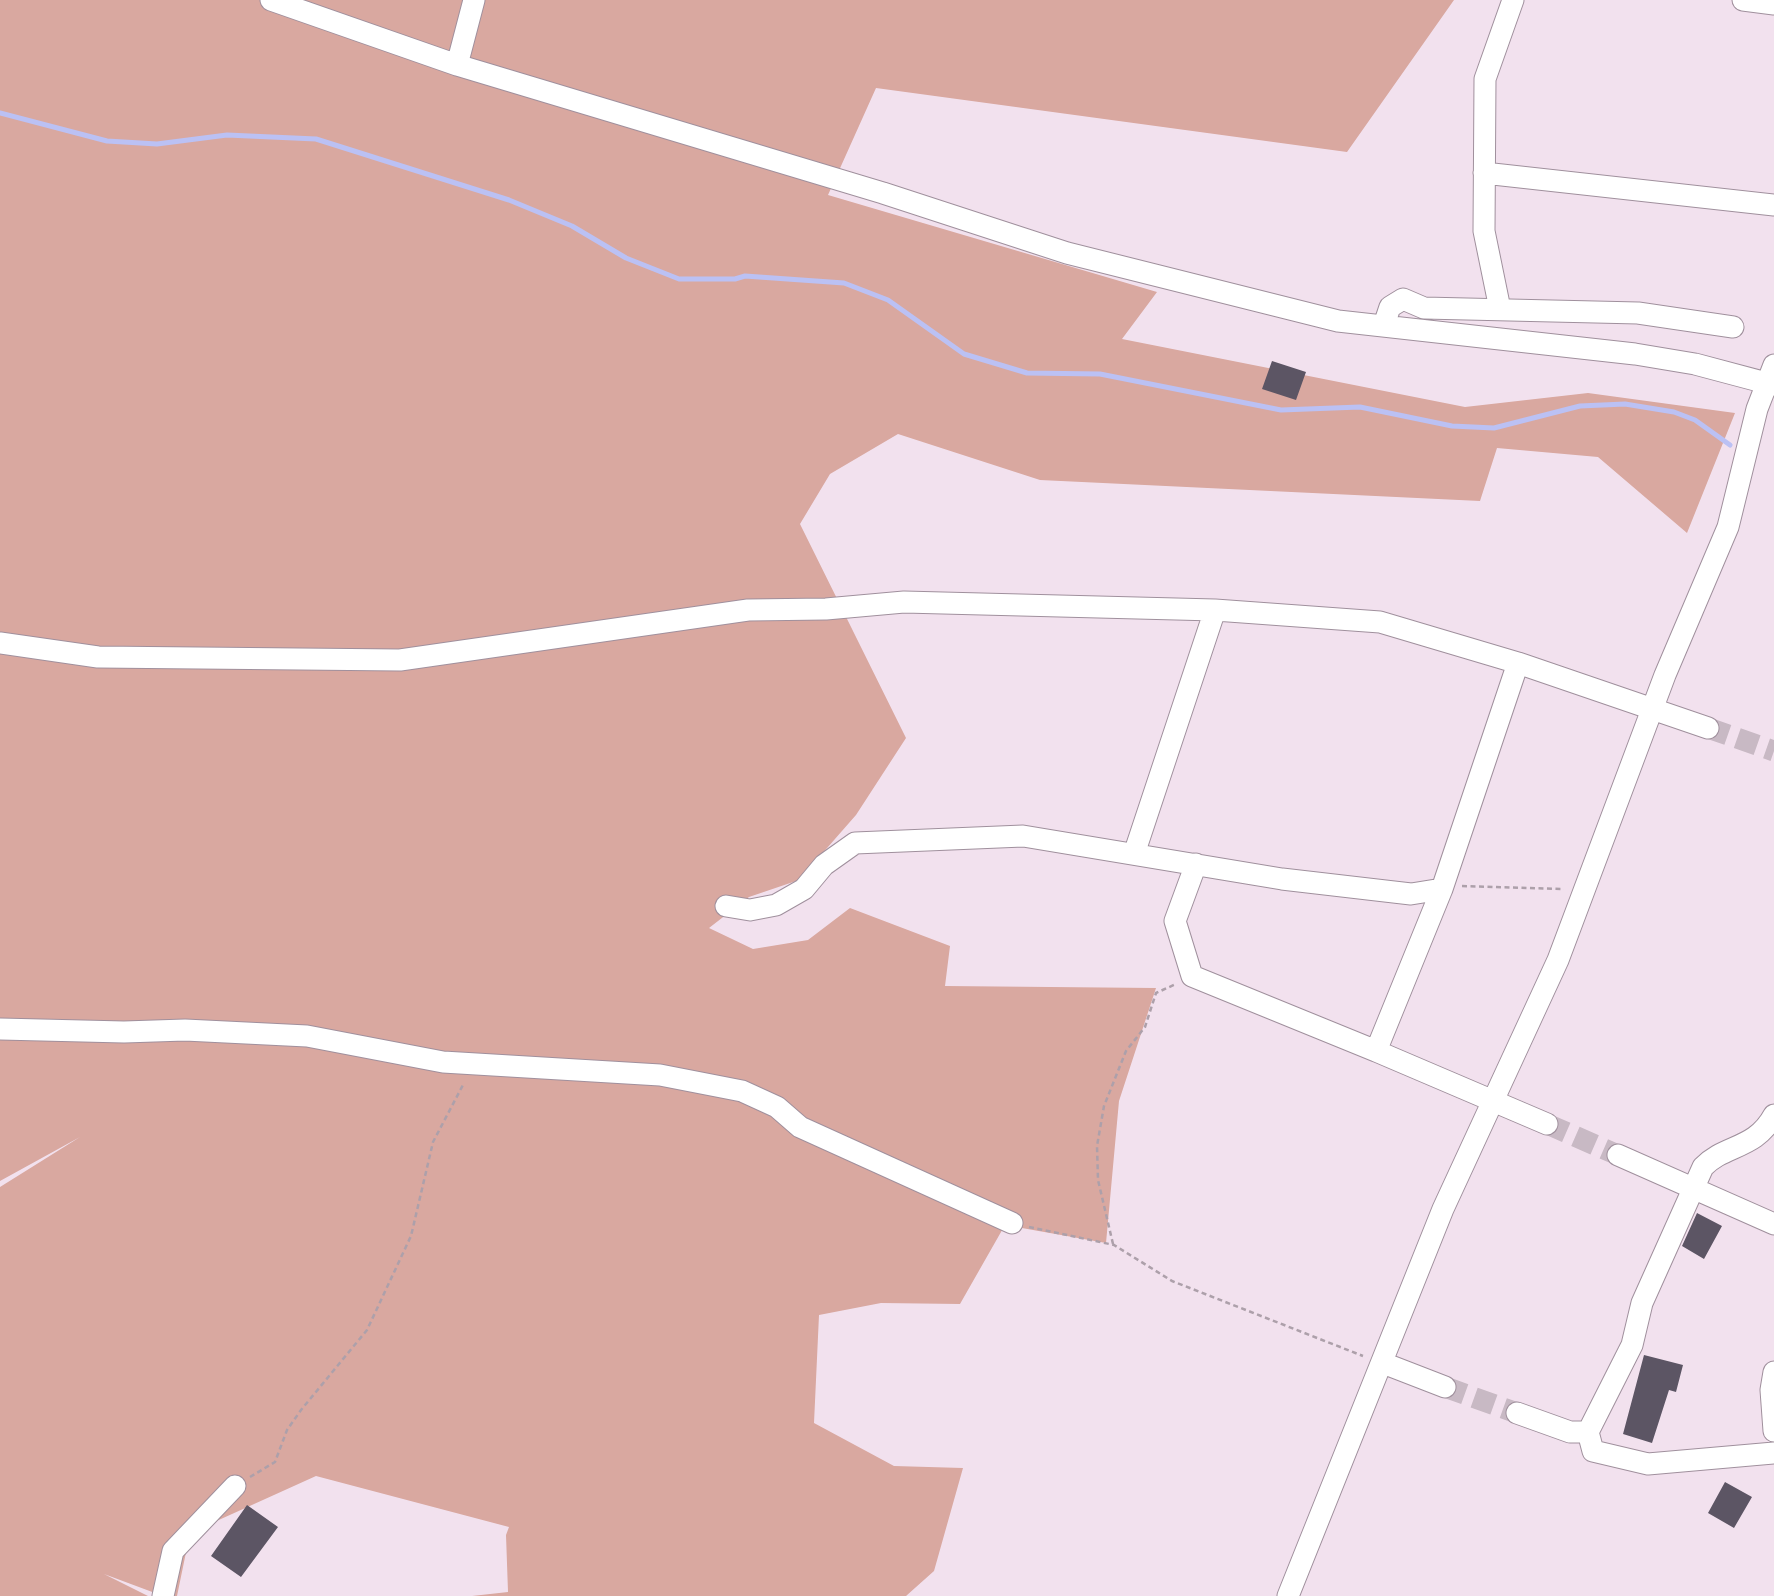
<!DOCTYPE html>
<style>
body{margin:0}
canvas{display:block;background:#f2e1ee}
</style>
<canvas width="1774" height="1596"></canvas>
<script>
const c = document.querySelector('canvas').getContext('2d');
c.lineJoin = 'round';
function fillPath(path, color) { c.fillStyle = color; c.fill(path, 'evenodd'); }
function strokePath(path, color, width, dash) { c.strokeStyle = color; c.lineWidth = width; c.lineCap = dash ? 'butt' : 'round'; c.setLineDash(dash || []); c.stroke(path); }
fillPath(new Path2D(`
 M0,0H1454L1347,152L876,88L828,195L1157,292L1122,339L1465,407L1588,393L1735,413L1687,533L1598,457L1497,448L1480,501L1040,480L898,434L830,474L800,524L906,738L856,815L799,880L749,897L709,928L753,949L808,940L850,908L950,946L945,986L1156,988L1119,1101L1106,1243L1005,1225L960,1304L881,1303L819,1315L814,1423L894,1466L963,1468L934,1571L906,1596H472L508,1592L506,1535L509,1527L316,1476L190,1533L177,1596H163L104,1574L148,1596H0V1187L80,1137L0,1181Z`), '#d9a8a0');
strokePath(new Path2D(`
 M0,113L107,141L157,144L227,135L316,139L509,200L572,226L626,258L679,279H735L745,276L844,283L888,300L964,354L1027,373L1100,374L1281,410L1360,407L1452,426L1494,428L1580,406L1625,404L1674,412L1695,420L1730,445`), '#bbc1f4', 5);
fillPath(new Path2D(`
 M1272,361L1306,372L1296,400L1262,389Z
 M1697,1213L1722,1226L1704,1259L1682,1246Z
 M1644,1355L1683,1365L1676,1392L1669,1390L1652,1443L1623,1434Z
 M1725,1482L1752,1497L1734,1528L1708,1513Z
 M247,1505L278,1527L241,1577L211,1556Z`), '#5c5564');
strokePath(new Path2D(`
 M1708,728L1774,751
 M1547,1124L1618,1155
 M1445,1387L1517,1413`), '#c8b9c4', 21, [21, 10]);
const minor = new Path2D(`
 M271,0L457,65L883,193L1067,253L1338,321L1635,354L1695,364L1774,385
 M1743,0L1774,4
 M457,65L474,0
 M1484,173L1774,205
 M1500,309L1484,231L1485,79L1513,0
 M1384,325L1390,307L1403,299L1424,308L1638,313L1733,327
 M0,643L98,657L400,660L748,610L826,609L904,602L1215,610L1380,622L1518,663L1708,728
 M1518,663L1442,889L1376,1051L1547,1124
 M1134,854L1215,610
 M1196,864L1175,921L1192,976L1376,1051
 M726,906L750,910L776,905L804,889L824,865L855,843L1023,836L1282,879L1411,894L1442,889
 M0,1029L124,1032L185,1030L307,1036L443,1062L660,1075L742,1091L777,1107L800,1127L1012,1223
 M1618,1155L1774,1224
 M1383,1363L1445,1387
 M1774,1372L1771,1390L1774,1431
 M1517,1413L1570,1432H1588L1593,1451L1648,1464L1774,1453
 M1588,1432L1632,1345L1642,1303L1703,1167C1725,1144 1755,1150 1774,1115
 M163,1596L173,1551L235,1486
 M1288,1596L1443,1209L1558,960L1665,675L1728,527L1757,409L1774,365`);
strokePath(minor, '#a0909d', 23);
strokePath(new Path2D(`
 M1462,886L1564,889
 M1029,1227L1114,1245L1172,1281L1363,1356
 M1113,1244L1098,1180L1097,1146L1104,1106L1126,1051L1145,1027L1156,993L1176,984
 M250,1477L275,1462L287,1430L301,1410L367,1330L411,1236L433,1142L464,1083`), '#ada0aa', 2.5, [5, 3.5]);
strokePath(minor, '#fff', 21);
</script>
